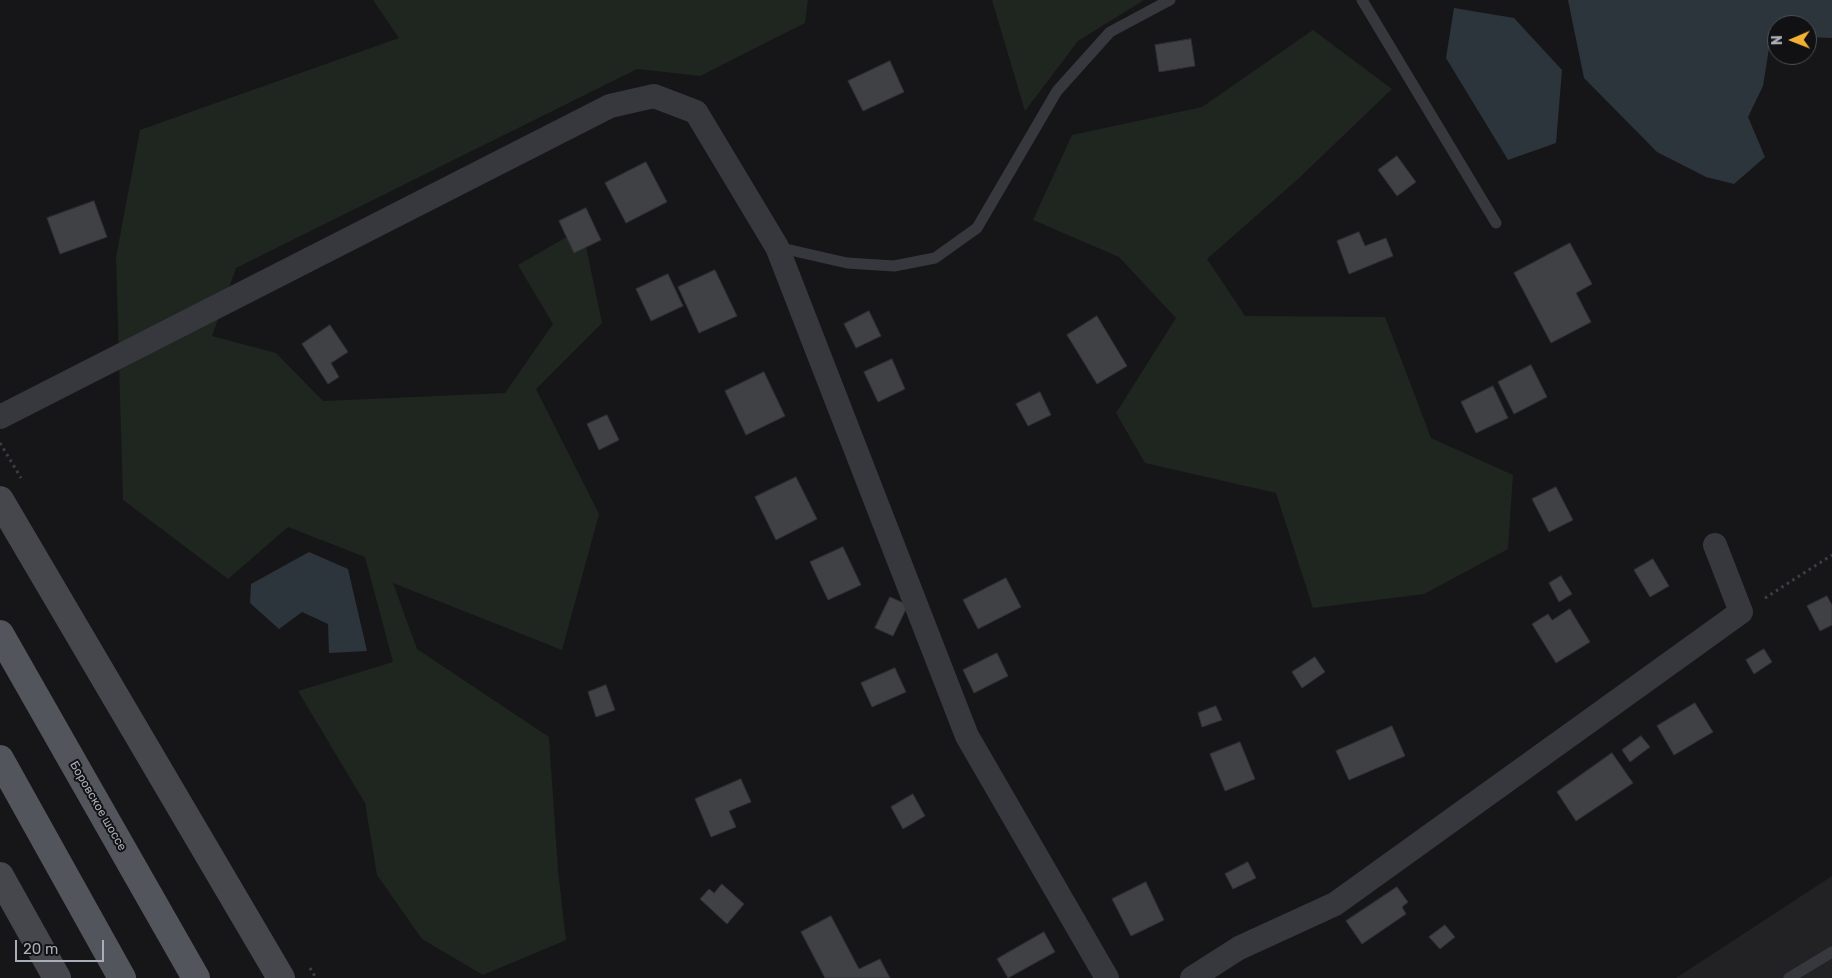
<!DOCTYPE html>
<meta charset="utf-8">
<style>
body{margin:0}
#map{position:relative;width:1832px;height:978px;overflow:hidden;background:#161618;font-family:Rubik,sans-serif}
canvas{display:block}
.north{position:absolute;left:1767px;top:15px;width:50px;height:50px;box-sizing:border-box;background:#111113;border:1px solid #4d4f55;border-radius:50%;rotate:269deg;font-size:14px;font-weight:700;line-height:20px;text-align:center;color:#a8adb8}
.north::after{content:'';display:block;margin:auto;width:18px;height:22px;background:#f2b134;clip-path:polygon(50% 0,100% 100%,50% 72%,0 100%)}
.scale{position:absolute;left:15px;top:940px;width:89px;height:22px;box-sizing:border-box;border:2px solid #a8adb8;border-top:0;padding-left:6px;font-size:15px;line-height:18px;white-space:nowrap;color:#a8adb8;-webkit-text-stroke:4px #111113;paint-order:stroke}
</style>
<div id="map">
<canvas width="1832" height="978"></canvas>
<div class="north">N</div>
<div class="scale">20 m</div>
</div>
<script>
const c = document.querySelector('canvas').getContext('2d');
c.lineJoin = 'round';
function fillPath(path, color) { c.fillStyle = color; c.fill(path, 'evenodd'); }
function strokePath(path, color, width, dash) { c.strokeStyle = color; c.lineWidth = width; c.lineCap = dash ? 'butt' : 'round'; c.setLineDash(dash || []); c.stroke(path); }
function label(font, color, halo, rows, align = 'center') {
  c.font = font + ' Rubik,sans-serif'; c.lineWidth = 4; c.setLineDash([]); c.textBaseline = 'middle'; c.strokeStyle = halo; c.fillStyle = color; for (const [text, x, y, turn = 0] of rows) {
    c.save(); c.translate(x, y); c.rotate((+turn || 0) * Math.PI / 180); c.textAlign = isNaN(turn) ? turn : align; if (halo) c.strokeText(text, 0, 0); c.fillText(text, 0, 0); c.restore();
  }
}
fillPath(new Path2D(`
 M1832,876V978H1676Z`), '#222225');
fillPath(new Path2D(`
 M373,0H808L805,23L700,76L637,69L236,268L212,336L276,353L323,401L505,393L553,324L518,265L582,228L602,323L536,389L599,514L562,650L393,583L417,649L549,737L558,871L566,940L483,975L422,939L377,875L365,803L298,691L393,662L365,557L288,527L228,579L123,500L116,257L140,130L399,38Z
 M992,0H1144L1078,41L1025,111Z
 M1313,30L1392,89L1298,179L1207,259L1245,316L1385,317L1431,438L1513,475L1508,549L1424,594L1313,608L1276,493L1145,463L1116,413L1176,318L1119,257L1033,220L1072,135L1202,107Z`), '#1e261f');
fillPath(new Path2D(`
 M1568,0H1832V38L1807,37V25H1777V36H1771L1763,86L1748,117L1765,157L1734,184L1706,177L1657,152L1584,78Z
 M1454,8L1514,18L1562,70L1556,143L1508,160L1446,58Z
 M309,552L348,569L367,651L329,653L328,624L302,612L279,629L250,603L251,584Z`), '#2c353c');
const building = new Path2D(`
 M1191,39L1195,66L1159,72L1155,45Z
 M890,61L904,92L863,111L848,81Z
 M1397,156L1416,182L1397,196L1378,170Z
 M646,162L667,202L626,223L605,183Z
 M94,201L107,237L60,254L47,218Z
 M586,208L601,240L574,253L559,221Z
 M1359,232L1365,246L1386,238L1393,256L1349,274L1337,241Z
 M1570,243L1592,284L1576,293L1591,322L1551,343L1514,273Z
 M715,270L737,316L699,333L678,287Z
 M668,274L683,306L651,321L636,289Z
 M869,311L881,336L856,348L844,324Z
 M1097,316L1127,366L1097,384L1067,335Z
 M330,325L348,352L331,363L339,377L328,384L302,344Z
 M892,359L905,389L878,402L864,372Z
 M1531,365L1547,397L1514,414L1498,382Z
 M764,372L785,416L746,435L725,391Z
 M1493,386L1508,418L1476,433L1461,402Z
 M1040,392L1051,415L1028,426L1016,404Z
 M607,415L619,440L599,450L587,424Z
 M796,477L817,519L776,540L755,497Z
 M1556,487L1573,520L1549,532L1532,499Z
 M843,547L861,585L828,600L810,562Z
 M1653,559L1669,586L1650,597L1634,570Z
 M1561,576L1572,594L1559,602L1549,583Z
 M1006,578L1021,607L978,629L963,600Z
 M1827,596L1832,605V625L1820,631L1807,606Z
 M890,597L908,605L893,636L875,628Z
 M1570,609L1590,642L1556,663L1532,624L1548,614L1552,620Z
 M1764,649L1772,662L1754,674L1746,660Z
 M997,653L1008,676L974,693L963,670Z
 M1315,657L1325,672L1302,688L1292,672Z
 M895,668L906,692L872,707L861,683Z
 M606,685L615,710L596,717L588,692Z
 M1695,703L1713,732L1674,755L1657,726Z
 M1216,706L1222,720L1202,727L1198,713Z
 M1392,726L1405,756L1349,780L1336,751Z
 M1641,736L1650,747L1630,762L1622,750Z
 M1240,742L1255,779L1225,791L1210,754Z
 M1612,753L1633,783L1576,821L1557,792Z
 M741,779L751,802L729,811L736,827L711,837L695,799Z
 M913,794L925,816L903,829L891,807Z
 M1248,862L1256,878L1233,889L1225,874Z
 M1146,882L1164,920L1131,936L1112,899Z
 M722,884L744,904L727,924L700,899L709,889L714,893Z
 M1397,887L1408,902L1402,907L1406,914L1362,944L1346,921Z
 M831,916L859,969L880,959L890,978H825L801,932Z
 M1445,925L1455,937L1440,949L1429,937Z
 M1044,932L1055,952L1008,978L997,959Z`);
fillPath(building, '#404145');
strokePath(building, '#303034', 1);
strokePath(new Path2D(`
 M0,443L21,478
 M1765,598L1832,555
 M310,968L316,978`), '#3d3f44', 3, [2.5, 4]);
strokePath(new Path2D(`
 M1362,0L1496,223
 M777,247L847,263L894,266L935,258L977,228L1057,91L1110,32L1170,0
 M1789,978L1832,952`), '#37383d', 11);
strokePath(new Path2D(`
 M0,417L610,106L654,96L696,112L777,247L967,736L1107,978
 M1192,978L1239,948L1335,904L1741,612L1715,545`), '#37383d', 24);
strokePath(new Path2D(`
 M0,500L281,978
 M0,876L57,978`), '#45474d', 28);
strokePath(new Path2D(`
 M0,634L196,978
 M0,759L122,978`), '#53555c', 28);
label('12px', '#a8adb8', '#111113', [
 ["Боровское шоссе",98,806,60]
]);
</script>
